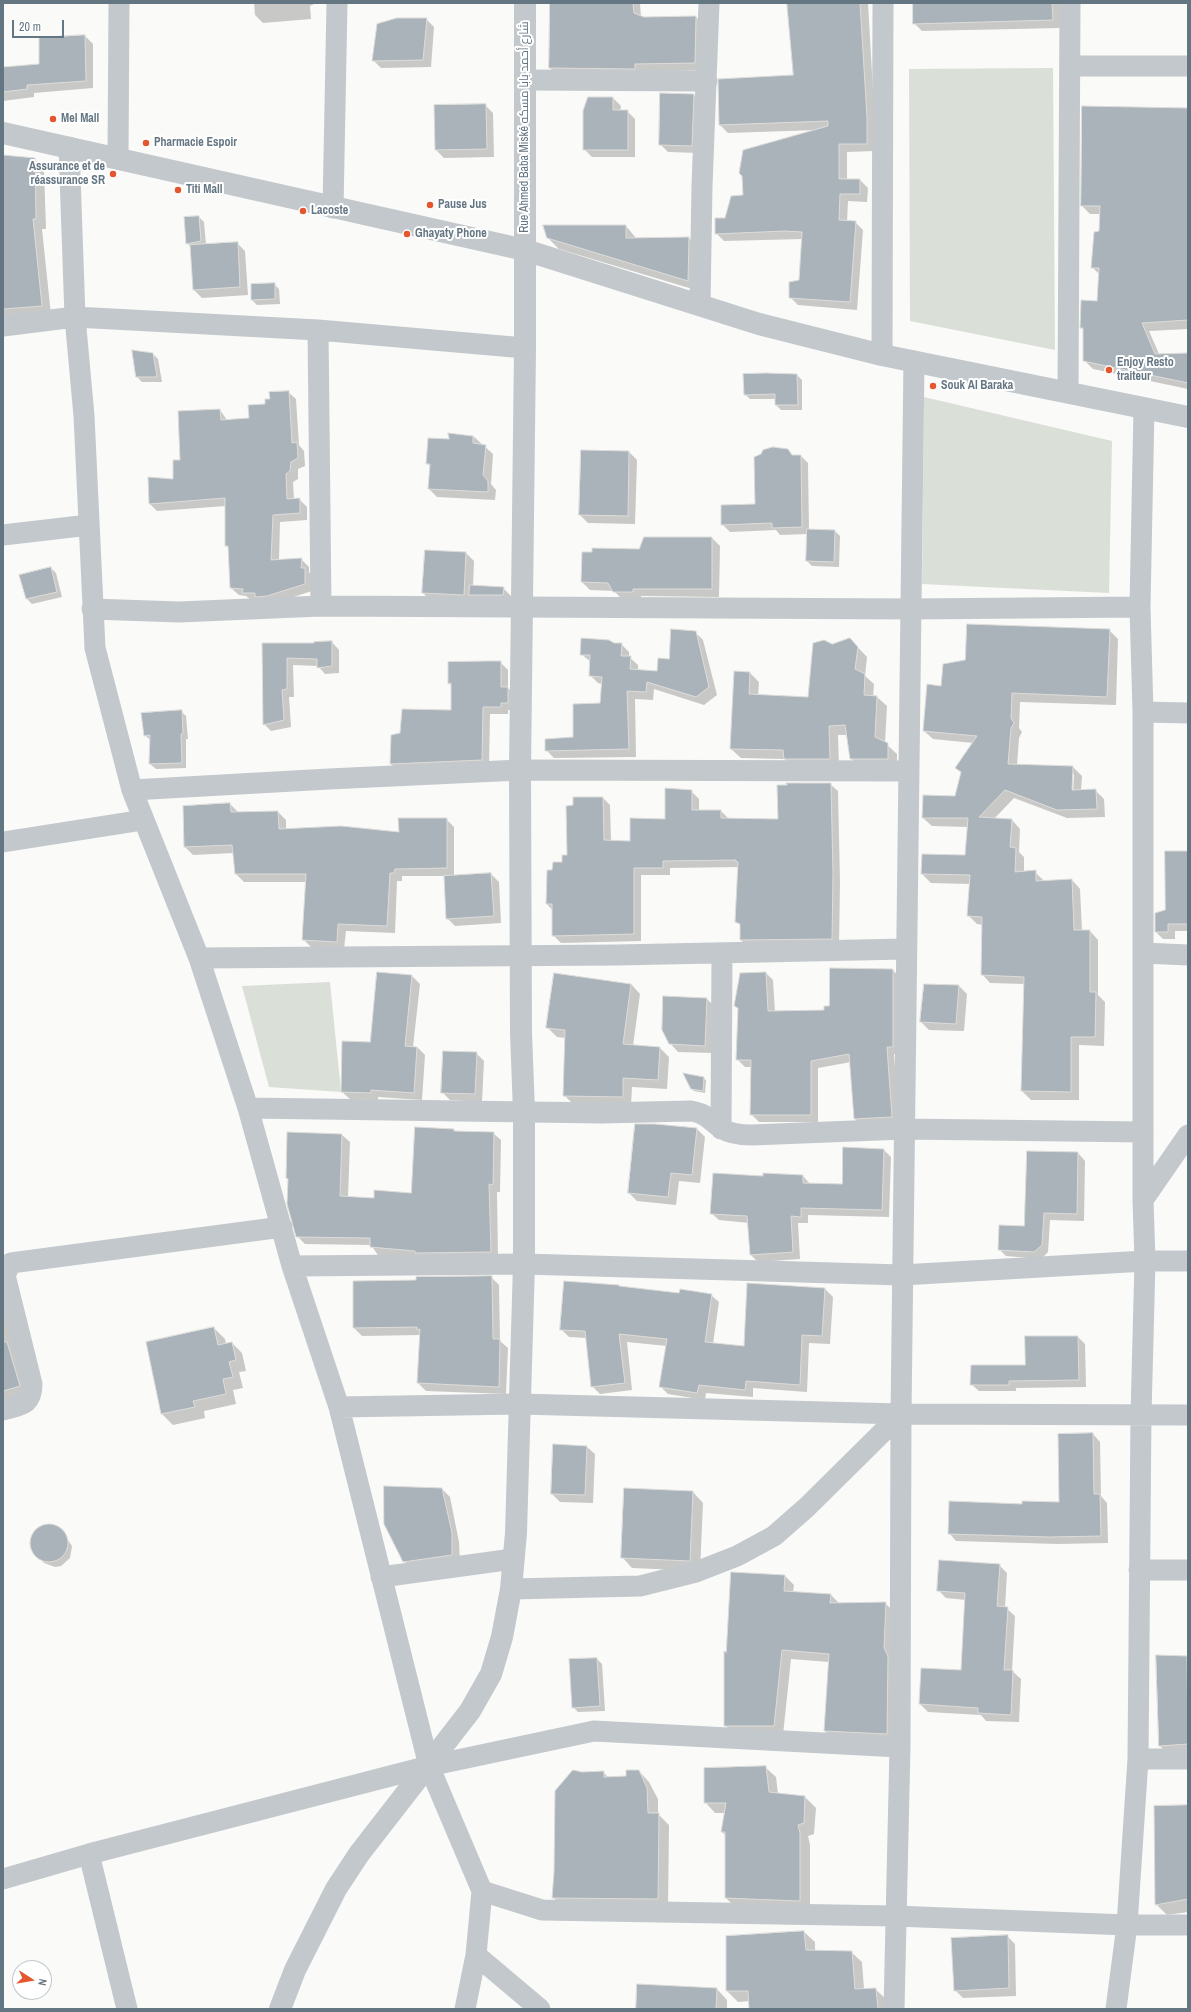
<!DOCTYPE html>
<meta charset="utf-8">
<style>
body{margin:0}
#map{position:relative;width:1191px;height:2012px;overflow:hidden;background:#fafaf8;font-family:"Archivo Narrow",sans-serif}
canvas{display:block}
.frame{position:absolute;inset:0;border:4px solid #657683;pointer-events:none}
.north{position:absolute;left:12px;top:1960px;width:40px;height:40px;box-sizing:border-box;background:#fff;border:1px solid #c1c8cd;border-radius:50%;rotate:102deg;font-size:11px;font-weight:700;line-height:16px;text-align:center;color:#657683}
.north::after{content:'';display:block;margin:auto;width:14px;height:18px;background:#e4572e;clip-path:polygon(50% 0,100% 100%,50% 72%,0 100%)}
.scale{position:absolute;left:12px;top:20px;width:52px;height:18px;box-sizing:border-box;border:2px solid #657683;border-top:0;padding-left:5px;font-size:12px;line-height:14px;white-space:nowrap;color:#657683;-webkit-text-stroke:3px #fff;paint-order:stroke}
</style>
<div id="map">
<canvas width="1191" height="2012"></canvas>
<div class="frame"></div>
<div class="north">N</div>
<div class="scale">20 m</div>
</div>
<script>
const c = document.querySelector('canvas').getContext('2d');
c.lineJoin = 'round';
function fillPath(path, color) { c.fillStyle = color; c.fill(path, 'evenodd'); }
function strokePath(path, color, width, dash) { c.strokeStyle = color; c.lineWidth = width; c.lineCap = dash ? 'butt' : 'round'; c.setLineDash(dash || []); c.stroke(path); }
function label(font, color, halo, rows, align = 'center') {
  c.font = font + ' "Archivo Narrow",Cairo,sans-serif'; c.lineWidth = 4; c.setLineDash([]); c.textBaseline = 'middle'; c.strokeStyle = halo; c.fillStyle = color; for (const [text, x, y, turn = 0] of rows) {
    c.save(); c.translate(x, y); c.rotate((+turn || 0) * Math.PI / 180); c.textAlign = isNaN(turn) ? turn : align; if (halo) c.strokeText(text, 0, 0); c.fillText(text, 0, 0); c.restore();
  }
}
fillPath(new Path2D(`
 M1053,68L1055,350L910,321L909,69Z
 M924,397L1112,441L1109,593L922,584Z
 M330,982L341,1092L269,1087L242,986Z`), '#dadfd7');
fillPath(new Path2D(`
 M254,3H316L310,6L311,19L263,23L255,15Z
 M551,3H640L641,17H696L703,25L702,70L558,76L550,68Z
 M788,3H868L875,126L874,151L847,152V180H860L868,188L867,202L848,201L847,222H855L863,230L857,310L798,305L790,297L800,281L803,239L724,241L716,233L744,196L817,130L728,133L720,125L794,76Z
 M914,3H1060L1061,28L922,31L914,23Z
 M426,19L434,27L431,67L381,68L373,60Z
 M85,36L93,44V88L34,93V97L3,101V68L40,65Z
 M693,95L701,103L699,153L668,152L660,144Z
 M613,98L621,106L620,111L628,112L635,119V157H592L584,149Z
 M485,105L493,113L494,157L444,158L436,150Z
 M1188,110V329L1149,331L1159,354H1188V389L1093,369L1084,360V330L1081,328L1098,302L1099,274L1092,267L1100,231V214H1090L1082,206Z
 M3,156L34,159L44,169L46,229H42L51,315L3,319Z
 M199,217L204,222L206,245L237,243L245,251L248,295L202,298L194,290L191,247L187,243Z
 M626,226L636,238H689L699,249V291L559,249L548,238Z
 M274,284L279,289L280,304L257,305L252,300Z
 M153,354L158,359L162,382H142L137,377Z
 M797,375L802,380V410H781L776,405V399H750L745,394Z
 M288,392L296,399L299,445L304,451L305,466L298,469V479L293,482L294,499H299L307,507V520L280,522L279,560L301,559L309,567V572L312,576V591L275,603L251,600L246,596L239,595L231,588L229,549L226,545V506L157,511L150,504L174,480L181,461L220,410L227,420L250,419L271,400Z
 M473,436L493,454L491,484L496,490L495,500L437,497L429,489L431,467L427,463L451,440Z
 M629,452L637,460L635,524L588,523L580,515Z
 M793,456H801L808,463L809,530L835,531L840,536L839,567L812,566L807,561L808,534L780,535L776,530L730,532L722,524L756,505Z
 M645,538H712L720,546L719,597L641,596V600L622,599L614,591L590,590L582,582L583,553L639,550Z
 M426,551L466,553L474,561L473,587L503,588L511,596V602H478L472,596V602L431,601L423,593Z
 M51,568L56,573L62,597L32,604L27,599L20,576Z
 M1109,630L1118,639L1116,705L1020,702L1019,728L1022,732L1019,738L1017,765L1073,767L1082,776L1081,790H1095L1104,799L1105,817L1067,818L1014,798L994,819L1012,820L1020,829L1019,852L1024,857V872H1035L1044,881L1072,880L1080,889L1082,931H1090L1098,940V995L1105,1002L1104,1046L1079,1045V1100H1031L1022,1091L1025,984L990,983L982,974L983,925L977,924L968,915L971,884L931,883L922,874L966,856L968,827L932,826L923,818L955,797L962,773L956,767L973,743L933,739L924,731L942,687ZM1072,774H1074L1073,795H1071Z
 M695,632L703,640L717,695L704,705L654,689L653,700L635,699L636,757L554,758L546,750L574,738L601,704L602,684L598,683L590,675L591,662L581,654L614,644H621L629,652V657L638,665V671L658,672Z
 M850,639L867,657L865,676L874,684L873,697H877L887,706L885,743L897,754V768H860L851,758L848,735H838L839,768H794L785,759L741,758L731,749L750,673L759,682L758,696L809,698L832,645Z
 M332,642L339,650V673L325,674L318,666L293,665L294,697H289L291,727L271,731L264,724L263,644H315Z
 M500,662L508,670V688L516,696V710H508V714H490L489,767L399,771L391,764L401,734L452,712V686L449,683Z
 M181,711L186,716L188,739H186V768L156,769L150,764L151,741L145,735Z
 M830,784L838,791L840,882L839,946L748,947L741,940V926L736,921L739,867L670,868V875H641V941L561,943L553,935V911L547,904L553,871L568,856L603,798L610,805L611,842H631L666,820L691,791L699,799V811H721L729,819L779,820Z
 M230,804L238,812H278L286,820V830L401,833L446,819L454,827V877L491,874L499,882L501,923L455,926L447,918L445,876H402V881H397L395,933L346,931L344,949L311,947L303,939L307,882H244L236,874L234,853L193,855L185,847Z
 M1188,852V931H1175V939H1163L1156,932L1166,910Z
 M893,970L900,978V1054H894L899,1124L862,1126L855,1119L851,1062L818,1068V1122H759L751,1114L752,1067H745L737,1059L739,1010L735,1006L766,973L773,980L775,1012L824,1011Z
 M412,976L420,984L413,1047H417L425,1055L422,1100L378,1097V1100L350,1099L342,1092Z
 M631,984L640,994L633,1046L660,1048L669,1057L667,1089L632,1087L631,1106L573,1104L564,1095L566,1038L557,1037L547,1027Z
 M959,986L967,994L964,1031L929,1030L921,1022Z
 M707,999L715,1007L713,1053L678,1052L670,1043Z
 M476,1053L484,1061L482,1102L450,1100L442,1092Z
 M703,1078L706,1080L705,1093L694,1091L692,1089Z
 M697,1129L705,1137L700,1183L679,1181L676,1205L637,1201L629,1193Z
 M454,1130L455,1132L493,1133L501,1140L500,1192H497L498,1260L422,1258L378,1255L371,1245L305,1244L297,1236L289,1180L287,1178L342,1135L350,1142L348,1197L375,1199L412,1194Z
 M884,1150L891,1157L889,1217L808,1215V1223H798L800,1259L758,1262L751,1255L749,1223L719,1220L711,1213L764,1177L803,1176L810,1184L843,1185Z
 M1078,1153L1085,1161L1084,1221L1050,1220L1048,1252L1041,1259L1006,1256L999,1249L1025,1227Z
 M491,1277L499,1285L500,1341L508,1348L506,1394L426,1391L418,1383L420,1335L362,1336L354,1328L417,1281Z
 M619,1286L621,1287L680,1294L711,1295L719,1302L713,1344L745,1347L825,1289L833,1297L830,1344L809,1343L807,1392L753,1388V1397L706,1393L705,1400L668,1394L660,1386L667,1346L627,1342L632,1390L600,1394L592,1386L587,1338L569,1337L561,1329Z
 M3,1306L28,1394L3,1402Z
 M214,1328L225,1339L226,1344L232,1343L242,1353L246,1371L239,1372L243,1388L233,1390L236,1404L204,1411L205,1418L173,1425L162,1414L147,1343Z
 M1078,1337L1085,1344L1086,1387L1016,1388V1391H979L971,1384L1026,1366Z
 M1093,1434L1100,1442L1101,1496L1107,1503L1108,1543L1058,1544L956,1541L949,1533L1023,1505L1060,1503Z
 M587,1447L595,1454L593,1503L560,1502L552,1494Z
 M442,1489L450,1497L459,1542L460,1563L412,1569L404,1561Z
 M693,1492L703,1503L700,1571L632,1568L622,1557Z
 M46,1526H51L62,1531L72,1546L70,1558L61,1566L55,1567L44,1563L32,1548V1542L36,1532Z
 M999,1565L1007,1573L1005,1607L1015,1616L1012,1671L1021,1679L1019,1722L986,1721L981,1715L928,1712L920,1704L962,1671L966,1600L946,1598L938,1590Z
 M785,1576L794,1585L793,1592L831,1595L840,1604L885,1603L894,1612L896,1743L834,1740L825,1731L829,1662L791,1659L783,1735H735L725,1725L727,1653Z
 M1186,1657L1188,1659V1750L1165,1751L1160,1746Z
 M597,1659L602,1664L605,1711L578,1712L573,1707Z
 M765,1767L776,1777L778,1794L805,1797L816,1808L814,1834L808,1836L810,1845V1911L737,1909L726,1898V1836L722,1832L725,1813H715L705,1802Z
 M639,1771L649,1782L658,1799V1814L669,1825L668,1909L563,1908L553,1897L582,1773L603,1772L609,1778L627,1777Z
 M1188,1806V1912L1167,1915L1156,1904Z
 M804,1932L815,1942V1951L851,1952L862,1962L864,1989H875L886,1999L887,2009H750V2001L738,2002L727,1991Z
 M1007,1936L1015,1944L1016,1996L963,1998L955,1990Z
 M717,1989L727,2000V2009H637Z`), '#0003');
const building = new Path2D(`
 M550,3H633L634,13L644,17L696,16L695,63L635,64V69L549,68Z
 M787,3H860L867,117V144H839V179H860V194H840L839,220L856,221L850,302L789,298V282L799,280L802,232L785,231L715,234V218H725L731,196L743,195L742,176L739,173L743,150L828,126V121L719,125L718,79L793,75Z
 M913,3H1052L1053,20L913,24Z
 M397,18H427L423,60L372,61L377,24Z
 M85,35L86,81L27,85V89L3,92V67L39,64V38Z
 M660,93L694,94L692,146L659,145Z
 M588,97H613V110H628V150H583V111Z
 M486,104L487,149L435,150L434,105Z
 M1082,106L1188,108V320L1142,323L1155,354L1188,353V383L1083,361V328H1080L1081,300L1097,301L1099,268H1091L1094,232L1099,231L1100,206H1081Z
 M3,155L35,158L36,219H33L42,306L3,309Z
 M199,216L201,241L186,244L184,217Z
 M543,225H626V238L689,237L688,281L547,238Z
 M238,242L240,287L193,290L190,245Z
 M275,283V299L251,300V284Z
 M132,350L153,353L157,377H136Z
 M766,373L797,374L798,405H775V394L744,395L743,374Z
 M289,391L292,443L297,442L298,458L291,462L290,471L286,474L287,499L300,498V513L273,515L271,560L302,558L301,568H305V584L267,596L255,597V593H242L243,589L230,588L228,546H225V498L149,504L148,477L173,479V460H180L178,411L220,409L221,420L249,418L248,405L265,404V399H270L269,392Z
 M448,433L473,436V443L486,445L483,475L488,481V492L428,489L430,464H426L428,438L449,439Z
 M773,447L788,449L792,455H801L802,527L772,528V523L721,525V505L755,504L754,457L761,454L763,450Z
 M581,450L629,451L628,516L579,515Z
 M807,529L835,530L834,562L806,561Z
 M644,537H712V589H633V592H613L608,583L581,582L582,552H592V548L639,549Z
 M425,550L466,552L464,595L422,593Z
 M51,567L57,592L26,599L19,575Z
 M470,585L504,587L503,595H469Z
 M967,624L1110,629L1107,697L1012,693L1011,718L1014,723L1011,728L1008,764L1073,766L1072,790L1096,789L1097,809L1057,810L1005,790L979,817L1012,819L1010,847L1016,848L1015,872L1036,870V881L1072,879L1074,930H1090V992H1096L1095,1037H1071V1092L1021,1091L1024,977L981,975L982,917L967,916L970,875L921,874L922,854L965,855L968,818H922L923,795L955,796L961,772L955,768L977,736L923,731L927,684L941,686L943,664L965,660Z
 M671,629L696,631L709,687L696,697L647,682L646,692L627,691L629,749L545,751V739L573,737V704L600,703L602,677L589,676L590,655H580L581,638L609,640L614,643H622L621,656H631L630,669L657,671L658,658L669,659Z
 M850,638L858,647L855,669L865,674L864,695L877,696L875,737L888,743V759H850L845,725L829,726L830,759H784L783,750L730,749L734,671L750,672L749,694L808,697L813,643L824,640L832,644Z
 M332,641V666L317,668V659L287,658V689L282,690L284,720L263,725L262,643H314V642Z
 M486,661H501V687H508V703H501V707H483L482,760L390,764L391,735L400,733L402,709L451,710V683L448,684V662Z
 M182,710L183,734H181L182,763L149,764L150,735L144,736L141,713Z
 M786,783H831L833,875L832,939L740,940V924L735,922L738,862H736V860L663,861V868H634V934L552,936V904H546L547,870H552L553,862H562V855H567L566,806L573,805V797H603L604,840L630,841V818L665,819V788L692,790V810H721V818L778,819L777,785H787Z
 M230,803L231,812L278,811L279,829L341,826L399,832L398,818H447V868L395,869L394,873H390L387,926L338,924L337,942L302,940L306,874H235L232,845L184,847L183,806Z
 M1165,851H1188V924H1168V932H1155V913L1165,910Z
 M491,873L494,916L446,919L444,876Z
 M830,968L893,969V1047H887L892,1117L854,1119L849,1054L811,1061V1115H750L751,1060H736L738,1008L734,1006L740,973L766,972L768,1011L824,1010V1006H829Z
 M377,972L412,975L405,1046L417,1047L414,1093L371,1090V1093L341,1092L342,1041L370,1042Z
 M554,973L631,984L623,1044L660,1047L658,1080L623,1078V1097L563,1096L565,1030L546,1028Z
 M924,984L959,985L956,1024L920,1022Z
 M663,996L707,998L705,1046L669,1044L662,1030Z
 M443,1051L477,1052L475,1094L441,1093Z
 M683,1073L704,1077L703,1091L691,1089Z
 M635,1124H655L697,1128L692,1175L671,1173L668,1197L628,1193Z
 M415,1127L454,1129V1131L494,1132L493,1185L489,1184L491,1252L415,1253V1251L370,1247V1238L296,1237L287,1204L288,1179L286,1178L287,1132L342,1134L340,1196L374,1198V1190L411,1193Z
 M843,1147L884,1149L882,1210L801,1208V1217L791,1216L793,1252L750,1255L747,1216L710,1214L713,1173L763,1176V1173L803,1175V1183L842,1184Z
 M1027,1151L1078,1152L1077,1214L1044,1213L1042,1245L1034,1252L998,1250L999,1225L1024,1226Z
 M492,1276L493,1339H500L499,1387L417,1383L420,1329L417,1330V1327L353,1328V1281L416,1280V1277Z
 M564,1281L619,1285V1286L679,1293L680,1289L712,1294L705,1342L744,1346L747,1283L825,1288L822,1336L802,1335L800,1385L746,1381L745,1390L699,1385L697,1393L659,1387L667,1339L619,1334L625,1383L591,1387L585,1331L560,1330Z
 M214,1327L218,1345L232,1342L236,1360L229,1362L233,1377L223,1379L226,1394L193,1401L195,1407L161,1414L146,1342Z
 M1025,1336H1078L1079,1380L1009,1381V1385H970L971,1365H1025Z
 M3,1342H7L20,1386L3,1391Z
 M1093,1433L1094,1494H1100L1101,1536L1050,1537L948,1534L949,1501L1022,1504V1501L1059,1502L1058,1434Z
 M553,1444L587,1446L585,1495L551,1494Z
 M384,1486L442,1488L452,1533V1555L403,1562L384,1524Z
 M624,1488L693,1491L690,1561L621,1558Z
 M30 1543a19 19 0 1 1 38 0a19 19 0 1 1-38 0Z
 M939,1560L1000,1564L997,1606L1008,1607L1004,1670H1013L1011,1715L978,1713V1708L919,1704L921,1668L961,1670L965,1593L937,1591Z
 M731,1572L785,1575L784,1591L831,1594L830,1603L886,1602L884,1648L888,1656L887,1734L824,1731L829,1654L782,1650L774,1726H724V1651L726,1652Z
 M1156,1655L1187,1656L1188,1744L1159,1746Z
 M597,1658L600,1706L572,1708L569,1659Z
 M766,1766L769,1792L805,1796L804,1823L798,1825L800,1833V1901L725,1898V1832H721L726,1803H704V1768Z
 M573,1770L582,1772L604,1771V1777L626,1776V1770H639L647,1788L648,1813H659L658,1899L552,1898L554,1872L555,1791Z
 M1188,1805V1899L1155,1905L1154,1806Z
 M804,1931L806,1950L852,1951L855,1989L876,1988L878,2009H749L748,1991H726V1936Z
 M1008,1935L1009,1988L954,1991L951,1938Z
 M637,1984L717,1988L716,2009H636Z`);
fillPath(building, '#aab3b9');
strokePath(building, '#dcdcda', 1);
strokePath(new Path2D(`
 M1071,66H1188
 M525,80L707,81
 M69,147L75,317L84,416L95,648L132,790L199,958L248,1108L292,1266L339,1407L429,1766L482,1891L476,1955L465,2009
 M118,158L119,3
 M333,208L337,3
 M700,305L702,186L709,3
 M3,326L75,317L318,330L525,348
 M318,330L321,606
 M882,355L883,3
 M1068,392L1070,3
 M3,535L89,525
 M92,609L179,612L321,606L911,609L1140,607
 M1143,712L1188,713
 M132,790L329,779L520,770L909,771
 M3,842L143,820
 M1143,953L1188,955
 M199,958L617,955L906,949
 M248,1108L601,1113L691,1111C708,1114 709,1120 721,1128C730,1134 742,1135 752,1135L904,1129L1143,1132
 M721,1129L722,954
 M1143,1200L1188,1135
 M292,1266L524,1264L902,1275L1145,1261H1188
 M339,1407L519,1404L901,1414L1188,1415
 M3,1410C20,1405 32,1406 32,1384L5,1275L11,1263L282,1227
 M1139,1570H1188
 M381,1577L513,1559
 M511,1589L640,1586L696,1572L737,1556L774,1536L807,1507L901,1414
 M1138,1759H1188
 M89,1854L127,2009
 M3,1879L89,1854L429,1766L594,1731L900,1747
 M482,1891L542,1910L895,1916L1127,1925H1188
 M476,1955L540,2009
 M894,2009L900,1747L901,1414L914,361
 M1116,2009L1127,1925L1138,1759L1141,1415L1145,1261L1143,1200V712L1140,607L1144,408`), '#c3c8cc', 21);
strokePath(new Path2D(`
 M3,133L525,250L759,324L882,355L1188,417
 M280,2009L295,1970L336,1889L359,1854L470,1711L491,1674L502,1637L511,1589L516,1533L524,1264V1112L521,1033L520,770L525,348V3`), '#c3c8cc', 22);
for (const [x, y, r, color] of [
 [53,119,4,"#e4572e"],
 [146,143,4,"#e4572e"],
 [113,174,4,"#e4572e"],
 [178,190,4,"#e4572e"],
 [430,205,4,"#e4572e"],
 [303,211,4,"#e4572e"],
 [407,234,4,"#e4572e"],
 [1109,370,4,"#e4572e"],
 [933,386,4,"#e4572e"]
]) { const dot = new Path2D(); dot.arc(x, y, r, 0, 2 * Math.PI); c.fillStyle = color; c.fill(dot); strokePath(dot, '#fff', 1.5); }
label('bold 12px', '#657683', '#fff', [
 ["Mel Mall",61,119],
 ["Pharmacie Espoir",154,143],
 ["Assurance et de",105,167,"right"],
 ["réassurance SR",105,181,"right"],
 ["Titi Mall",186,190],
 ["Pause Jus",438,205],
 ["Lacoste",311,211],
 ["Ghayaty Phone",415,234],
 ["Enjoy Resto",1117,363],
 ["traiteur",1117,377],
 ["Souk Al Baraka",941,386]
], 'left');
label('12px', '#657683', '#fff', [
 ["Rue Ahmed Baba Miské شارع أحمد بابا مسكه",525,127,-90]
]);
</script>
